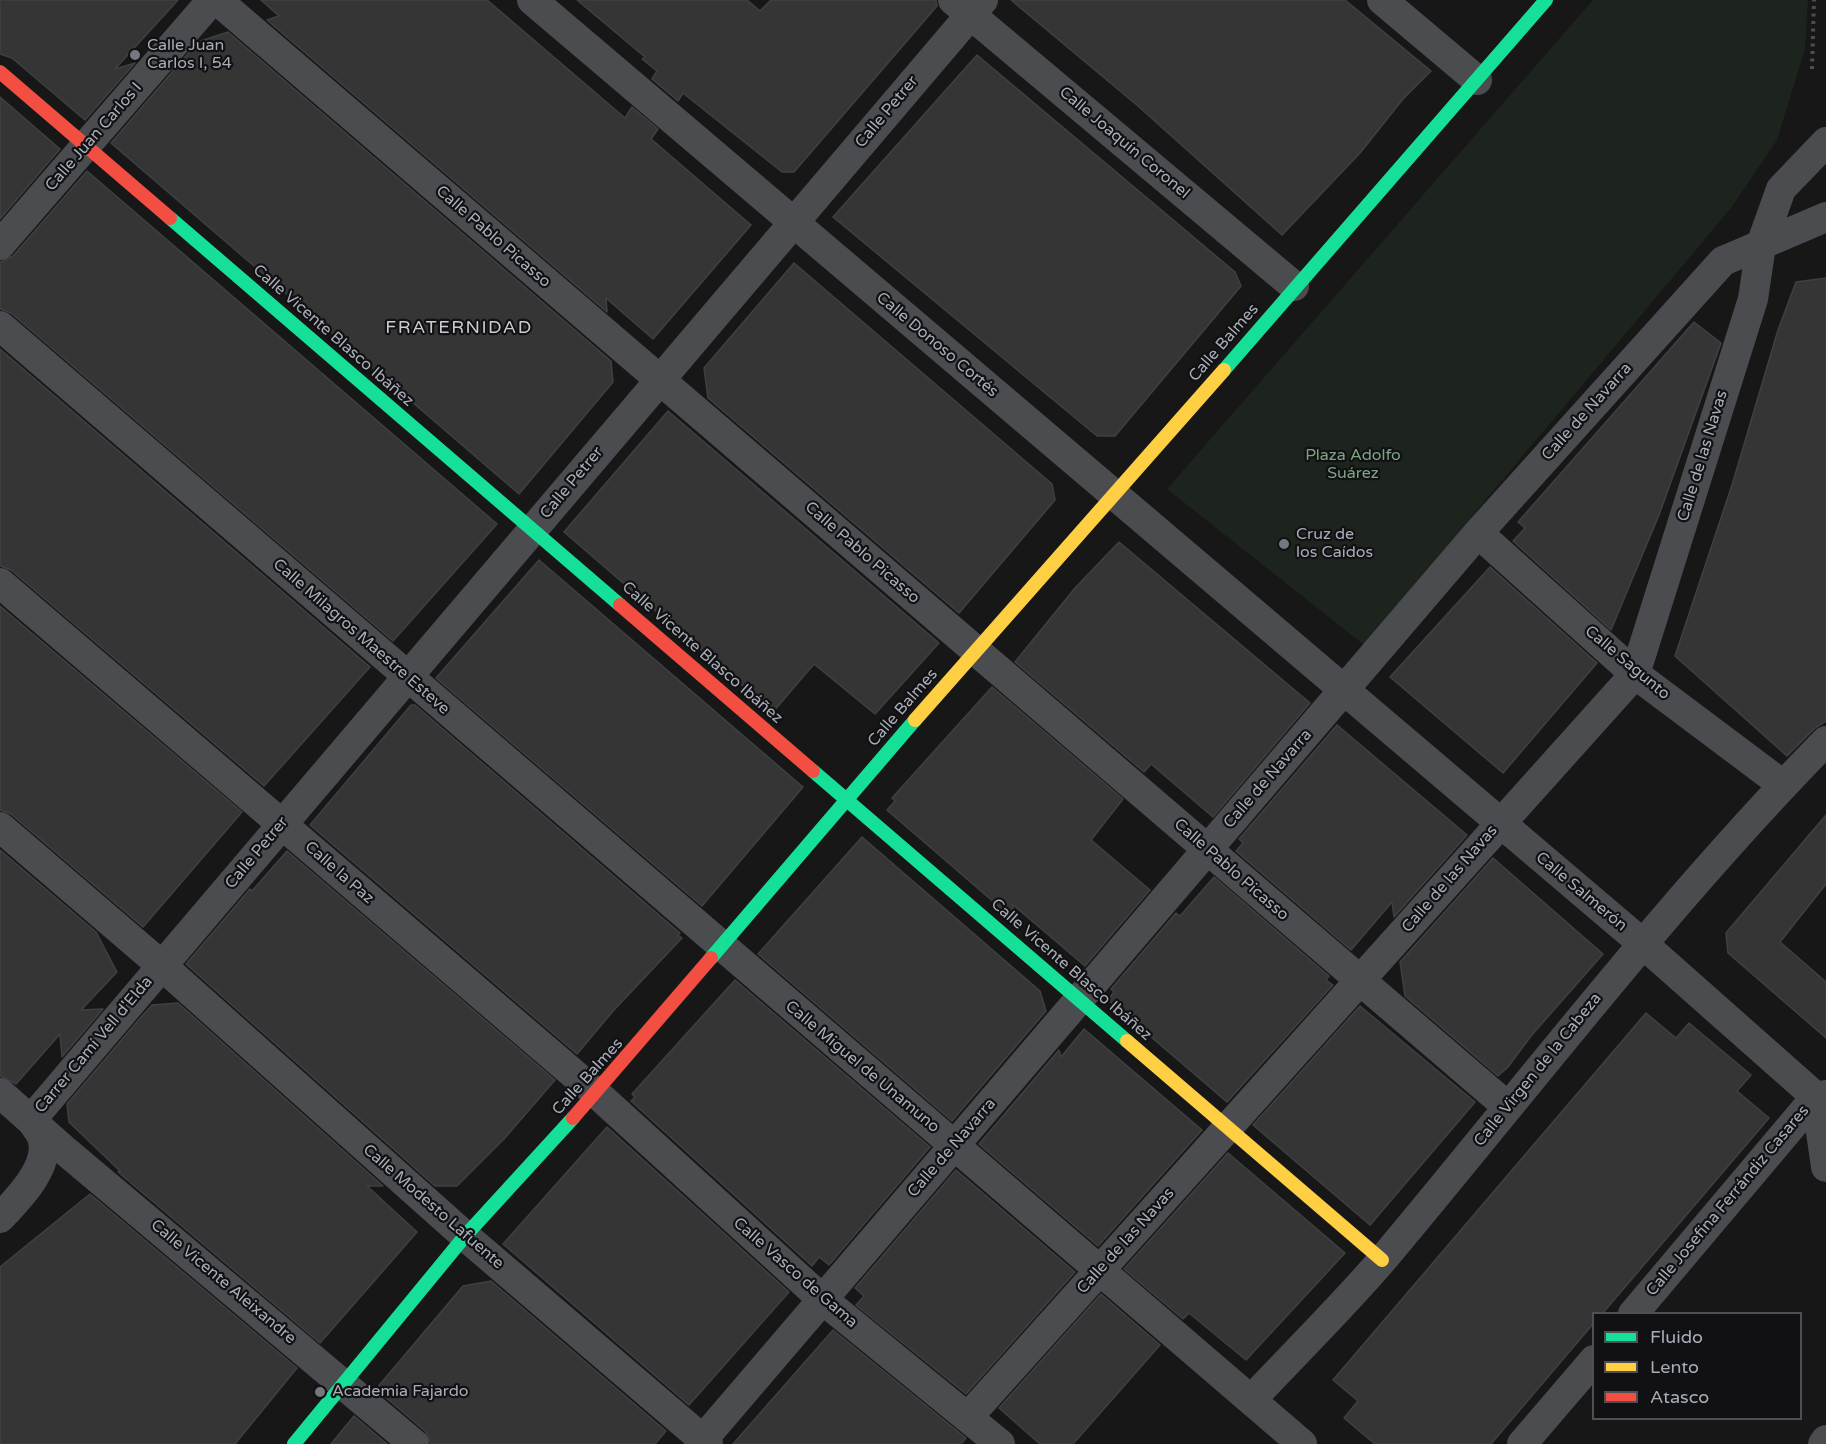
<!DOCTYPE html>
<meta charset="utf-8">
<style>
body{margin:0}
#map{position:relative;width:1826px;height:1444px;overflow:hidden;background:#171717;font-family:"Varela Round",sans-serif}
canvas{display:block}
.legend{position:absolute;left:1592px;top:1312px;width:210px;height:108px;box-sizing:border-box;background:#111113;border:2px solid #4d4f55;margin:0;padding:8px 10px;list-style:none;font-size:18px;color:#a8adb8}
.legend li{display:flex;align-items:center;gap:12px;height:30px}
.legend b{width:30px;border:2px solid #4d4f55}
</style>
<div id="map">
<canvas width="1826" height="1444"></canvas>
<ul class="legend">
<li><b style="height:8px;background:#16e098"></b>Fluido</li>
<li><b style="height:8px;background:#ffcf43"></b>Lento</li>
<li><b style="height:8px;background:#f24e42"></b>Atasco</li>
</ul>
</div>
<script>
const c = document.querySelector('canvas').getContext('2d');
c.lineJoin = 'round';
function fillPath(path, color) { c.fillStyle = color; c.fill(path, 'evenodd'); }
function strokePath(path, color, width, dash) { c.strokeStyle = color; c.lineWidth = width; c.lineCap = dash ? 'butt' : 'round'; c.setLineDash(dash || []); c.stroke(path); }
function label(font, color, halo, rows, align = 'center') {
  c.font = font + ' "Varela Round",sans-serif'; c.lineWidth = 4.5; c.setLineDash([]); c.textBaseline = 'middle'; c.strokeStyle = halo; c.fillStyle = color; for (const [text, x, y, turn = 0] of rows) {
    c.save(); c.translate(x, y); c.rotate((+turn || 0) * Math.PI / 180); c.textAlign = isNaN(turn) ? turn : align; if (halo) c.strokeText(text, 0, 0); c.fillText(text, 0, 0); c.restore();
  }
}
fillPath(new Path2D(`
 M1593,0H1808L1805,49L1777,140L1731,208L1364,645L1167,489Z`), '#1d241e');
const building = new Path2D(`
 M0,0H178L115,69L135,63L85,120L12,58L0,54Z
 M261,0H487L625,118L632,107L658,129L651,139L751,225L653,339L606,298L607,312L267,20L279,16Z
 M577,0H747L760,11L771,0H936L937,6L794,172H782L683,93L678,101L652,79L657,71L642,59L645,57Z
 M1011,0H1345L1431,71L1403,99L1360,153L1282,235L1138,106Z
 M228,32L611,361L613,382L519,494L111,143L198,42Z
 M977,55L1235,272L1241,286L1115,436H1097L833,217Z
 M0,97L60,149L0,219Z
 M87,171L497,524L393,641L11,313L0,309V262L13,256Z
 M794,263L1052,484L1055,500L959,613L708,398L704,368Z
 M1826,278V721L1814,729L1787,756L1675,656L1732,485L1778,330L1796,282Z
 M1694,322L1721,343L1659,515L1611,630L1513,541L1525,528L1518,522Z
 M0,349L370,667L264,786L11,570L0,566Z
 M668,411L939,643L875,714L814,664L773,712L564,532Z
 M1119,542L1310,703L1213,817L1151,764L1144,772L1015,662L1075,588Z
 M539,560L803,787L702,906L436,678Z
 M1490,567L1597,663L1503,773L1390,677Z
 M0,606L242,812L143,927L11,814L0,810Z
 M992,687L1123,799L1091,840L1150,890L1085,966L1012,904L1018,923L887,810L895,801L892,798Z
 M411,705H415L680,933L678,935L682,938L614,1010L577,1054L310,825Z
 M1337,725L1467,835L1394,917L1392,902L1351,950L1236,851L1243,843L1239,839Z
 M1826,815V884L1780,942L1826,982V1038L1728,953L1726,933Z
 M862,837L1040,991L1046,1011L952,1121L758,954Z
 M0,850L96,932L117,972L81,1010L103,1009L62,1057L60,1034L16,1084L0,1076Z
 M287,851L555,1080L504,1139L457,1186H435L186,964L250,889L252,891Z
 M1493,858L1603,954L1531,1036L1508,1067L1498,1076L1405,996L1400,962Z
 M1214,877L1329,976L1326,980L1333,985L1227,1102L1108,1000L1114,992L1111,989L1176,913L1180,916Z
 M735,980L930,1147L829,1265L819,1257L812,1266L631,1101L635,1097L632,1094Z
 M178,1003L383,1186H367L417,1232L320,1343L118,1172L120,1171L69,1122L67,1104L141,1017L152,1005Z
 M1360,1006L1475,1102L1370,1225L1253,1125Z
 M1646,1013L1676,1038L1689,1023L1751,1075L1737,1091L1769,1118L1602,1314H1593V1324L1491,1444H1375L1344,1418L1358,1401L1333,1380Z
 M1084,1029L1202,1130L1098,1246L979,1144L1059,1050L1061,1057Z
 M607,1127L789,1292L689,1405L503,1244Z
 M1228,1153L1345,1253L1246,1360L1189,1313L1183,1319L1124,1269Z
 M956,1170L1075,1272L966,1394L856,1305L864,1296L855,1288Z
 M90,1194L297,1368L235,1444H0V1267Z
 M491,1281L666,1431L655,1444H431L425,1431L376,1389L463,1286Z
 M1101,1294L1160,1345L1073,1444H1040L999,1408Z
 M833,1330L966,1438L961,1444H733Z
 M354,1416L387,1444H331Z`);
fillPath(building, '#353536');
strokePath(building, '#3f4043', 1.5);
strokePath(new Path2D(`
 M1812,69L1814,0`), '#4d4e52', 4, [3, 4.5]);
strokePath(new Path2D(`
 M217,0L1508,1107
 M532,0L1642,943L1816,1097L1826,1167
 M953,0L1294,286
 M1382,0L1477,80
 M0,245L212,0
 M0,326L1302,1444
 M1478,533L1635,674L1783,785
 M0,583L596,1093L822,1299L1000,1444
 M0,827L161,965L465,1236L708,1444
 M0,1093L63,1149L414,1444
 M0,1218C17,1200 49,1168 43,1141C42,1134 35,1126 31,1120L983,0
 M1633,1314L1816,1097L1826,1095
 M1251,1400C1295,1353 1342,1307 1384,1258C1530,1084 1667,903 1826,741
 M968,1417L1635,674L1753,299L1761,245L1781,189L1826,142
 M699,1444L1478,533L1723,261L1826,217
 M1522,1444L1594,1360
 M1823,1444L1826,1440`), '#4b4c50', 30);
strokePath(new Path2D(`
 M170,218L620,605
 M1224,370L1546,0
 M813,771L1127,1041
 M711,958L915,720
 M294,1444L465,1236L573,1118`), '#16e098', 14);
strokePath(new Path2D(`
 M915,720L1224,370
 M1127,1041L1382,1260`), '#ffcf43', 14);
strokePath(new Path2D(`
 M0,72L170,218
 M620,605L813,771
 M573,1118L711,958`), '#f24e42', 14);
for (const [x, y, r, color] of [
 [135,55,6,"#757880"],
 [1284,544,6,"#757880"],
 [320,1392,6,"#757880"]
]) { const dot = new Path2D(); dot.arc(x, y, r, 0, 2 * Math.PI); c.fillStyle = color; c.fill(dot); strokePath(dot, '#111113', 2); }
label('16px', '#a8adb8', '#111113', [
 ["Calle Juan",147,46],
 ["Carlos I, 54",147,64],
 ["Cruz de",1296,535],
 ["los Caídos",1296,553],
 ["Academia Fajardo",332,1392]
], 'left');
label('16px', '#a8adb8', '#111113', [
 ["Calle Petrer",887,112,-50],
 ["Calle Juan Carlos I",94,137,-49],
 ["Calle Joaquín Coronel",1124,143,40],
 ["Calle Pablo Picasso",493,237,41],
 ["Calle Vicente Blasco Ibáñez",333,336,41],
 ["Calle Balmes",1224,343,-49],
 ["Calle Donoso Cortés",937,345,40],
 ["Calle de Navarra",1587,412,-48],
 ["Calle de las Navas",1703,456,-73],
 ["Calle Petrer",572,483,-50],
 ["Calle Pablo Picasso",862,553,41],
 ["Calle Milagros Maestre Esteve",361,637,41],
 ["Calle Vicente Blasco Ibáñez",702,653,41],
 ["Calle Sagunto",1627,663,40],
 ["Calle Balmes",903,708,-49],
 ["Calle de Navarra",1268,779,-49],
 ["Calle Petrer",257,853,-50],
 ["Calle Pablo Picasso",1231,870,41],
 ["Calle la Paz",339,873,41],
 ["Calle de las Navas",1450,879,-49],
 ["Calle Salmerón",1581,892,40],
 ["Calle Vicente Blasco Ibáñez",1071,970,41],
 ["Carrer Camí Vell d'Elda",94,1045,-50],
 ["Calle Miguel de Unamuno",862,1067,40],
 ["Calle Virgen de la Cabeza",1538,1070,-51],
 ["Calle Balmes",588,1077,-48],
 ["Calle de Navarra",952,1148,-49],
 ["Calle Josefina Ferrándiz Casares",1728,1201,-50],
 ["Calle Modesto Lafuente",433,1207,41],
 ["Calle de las Navas",1126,1241,-48],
 ["Calle Vasco de Gama",795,1273,41],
 ["Calle Vicente Aleixandre",223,1282,40]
]);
label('16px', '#7fa381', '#111113', [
 ["Plaza Adolfo",1353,456],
 ["Suárez",1353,474]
]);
c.letterSpacing = '1.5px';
label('18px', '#c9ccd4', '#111113', [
 ["FRATERNIDAD",459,328]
]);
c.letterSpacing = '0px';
</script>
